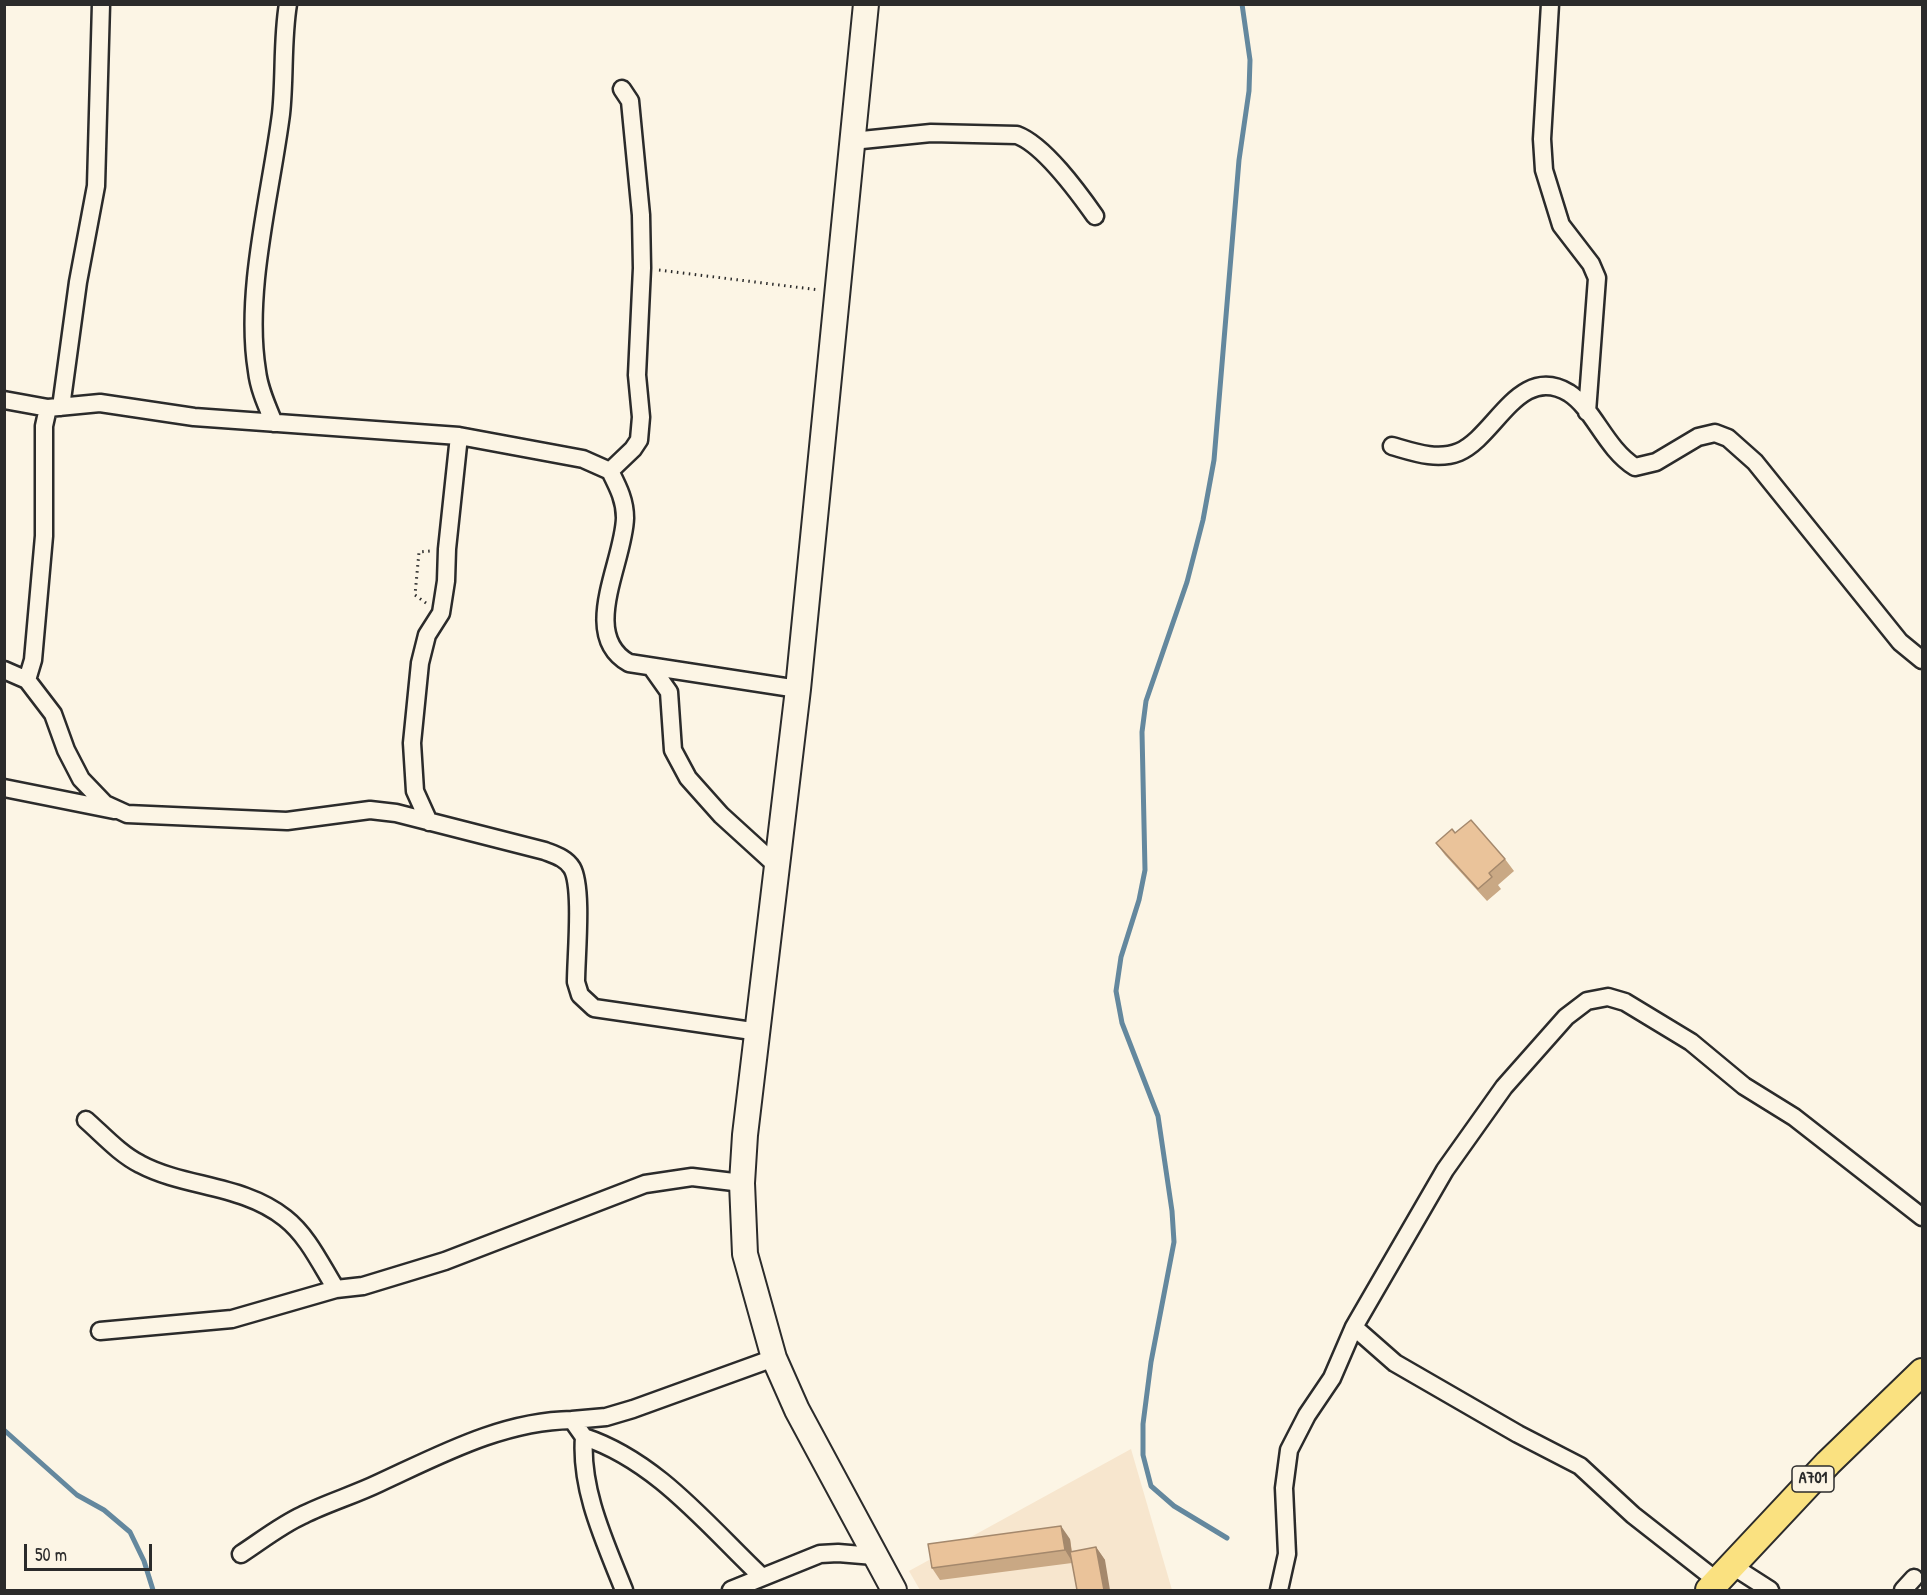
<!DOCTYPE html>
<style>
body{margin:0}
#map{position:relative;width:1927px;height:1595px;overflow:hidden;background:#fcf5e5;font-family:"Patrick Hand",sans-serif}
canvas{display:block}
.frame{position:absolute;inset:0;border:6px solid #2b2b2b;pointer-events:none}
.scale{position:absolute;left:24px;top:1544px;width:128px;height:27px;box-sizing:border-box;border:3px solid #2b2b2b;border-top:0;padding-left:8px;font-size:18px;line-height:21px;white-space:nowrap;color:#2b2b2b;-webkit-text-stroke:4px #fcf5e5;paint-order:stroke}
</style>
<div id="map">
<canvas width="1927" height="1595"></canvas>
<div class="frame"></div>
<div class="scale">50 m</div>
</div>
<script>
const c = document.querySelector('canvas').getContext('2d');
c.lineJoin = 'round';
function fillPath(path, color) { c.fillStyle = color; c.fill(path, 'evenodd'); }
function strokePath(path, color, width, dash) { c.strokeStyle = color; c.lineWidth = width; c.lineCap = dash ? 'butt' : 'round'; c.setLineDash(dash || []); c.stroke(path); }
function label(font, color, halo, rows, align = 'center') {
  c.font = font + ' "Patrick Hand",sans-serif'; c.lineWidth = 6; c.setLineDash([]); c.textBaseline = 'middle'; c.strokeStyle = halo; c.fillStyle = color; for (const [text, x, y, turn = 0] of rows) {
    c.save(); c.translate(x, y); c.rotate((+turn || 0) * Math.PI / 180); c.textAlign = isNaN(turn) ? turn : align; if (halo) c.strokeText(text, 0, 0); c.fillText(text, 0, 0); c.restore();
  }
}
fillPath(new Path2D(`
 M1131,1449L1172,1590H920L909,1571Z`), '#f7e6ce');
strokePath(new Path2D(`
 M4,1430L77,1495L104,1510L130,1532L144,1561L153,1590
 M1227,1538L1174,1506L1151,1486L1143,1455V1424L1151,1362L1174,1242L1172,1211L1158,1116L1122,1023L1116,991L1121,957L1139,900L1145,870L1142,732L1146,701L1187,582L1203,520L1214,460L1239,160L1249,91L1250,60L1242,4`), '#64889e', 5);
const street = new Path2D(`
 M1550,4L1542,139L1544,170L1561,225L1591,264L1597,278L1587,412
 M622,89L630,101L641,215L642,268L637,375L641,417L639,440L633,449L610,471C618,487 625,500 625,518C624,562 579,635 629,663L798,689
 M852,141L931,133L1017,135C1044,145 1078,192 1095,216
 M4,400L48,408
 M61,407L78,282L96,186L101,4
 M274,423C267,406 259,389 257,371C244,292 271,193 281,114C285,78 282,40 288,4
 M1392,446C1413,452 1437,461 1459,452C1496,436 1519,363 1569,393C1594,409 1605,448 1635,467L1656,462L1698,437L1715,433L1728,438L1755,462L1900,642L1922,660
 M652,668L669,692L673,750L688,778L721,815L777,866
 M4,670L27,680L53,714L66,750L81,779L105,804L127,814L287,821L370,810L396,813L545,851C555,855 566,858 572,868C583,887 576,957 576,982L580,995L594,1008L759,1032
 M27,680L33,660L44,536V426L48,408L100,403L194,417L459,436L583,459L610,471
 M4,788L114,810
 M429,822L415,791L412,743L420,663L427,635L441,613L446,581L447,549L459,436
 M86,1120C103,1135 120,1154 140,1164C185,1188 242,1184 285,1218C308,1236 321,1265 336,1289
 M1354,1327L1395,1363L1518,1434L1580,1466L1633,1515L1716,1580
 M100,1331L232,1319L336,1289L363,1286L445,1261L645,1184L692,1177L742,1183
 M572,1420L606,1417L633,1409L774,1358
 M584,1437C657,1461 708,1526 762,1577
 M241,1554C261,1541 281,1525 303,1515C327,1503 354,1495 379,1483C440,1455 502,1421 572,1420L584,1437C580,1490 605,1542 624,1590
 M1731,1565L1770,1590
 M731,1590L820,1554L838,1553L874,1556
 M1279,1590L1287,1554L1284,1488L1289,1450L1307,1415L1332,1378L1354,1327L1445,1170L1504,1087L1566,1017L1587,1001L1608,997L1625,1002L1691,1042L1744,1086L1794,1117L1922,1217
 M1903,1590L1914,1578`);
const secondary = new Path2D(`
 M866,4L798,689L745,1135L742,1183L745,1254L774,1358L797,1410L894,1590`);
const primary = new Path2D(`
 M1709,1590L1828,1463L1922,1372`);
strokePath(street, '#2b2b2b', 21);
strokePath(secondary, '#2b2b2b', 28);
strokePath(primary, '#2b2b2b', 30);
strokePath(new Path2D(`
 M659,270L819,290
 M426,603L415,595L419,552L430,551`), '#2b2b2b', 3, [1.5, 4.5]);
strokePath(street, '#fcf5e5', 16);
strokePath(secondary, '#fcf5e5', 24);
strokePath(primary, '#fae180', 26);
fillPath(new Path2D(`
 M1455,833L1505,859L1514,871L1498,885L1501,889L1487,901L1445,855L1436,843Z
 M1070,1539L1072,1552L1096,1547L1105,1560L1072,1563L940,1580L932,1568Z`), '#c9a884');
fillPath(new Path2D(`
 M1061,1526L1070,1539L1073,1563L1065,1550Z
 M1096,1547L1105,1560L1110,1590H1104Z`), '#a4886c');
const building = new Path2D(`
 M1471,820L1505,859L1489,873L1492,877L1478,889L1436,843L1452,829L1455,833Z
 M1061,1526L1065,1550L932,1568L928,1544Z
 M1096,1547L1104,1590H1077L1070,1552Z`);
fillPath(building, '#eac39a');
strokePath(building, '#a4886c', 1.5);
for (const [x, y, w] of [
 [1813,1479,42]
]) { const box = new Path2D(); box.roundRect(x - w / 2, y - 13, w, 26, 4.5); c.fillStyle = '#fcf5e5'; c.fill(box); strokePath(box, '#2b2b2b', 1.5); }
label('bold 16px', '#2b2b2b', null, [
 ["A701",1813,1479]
]);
</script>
